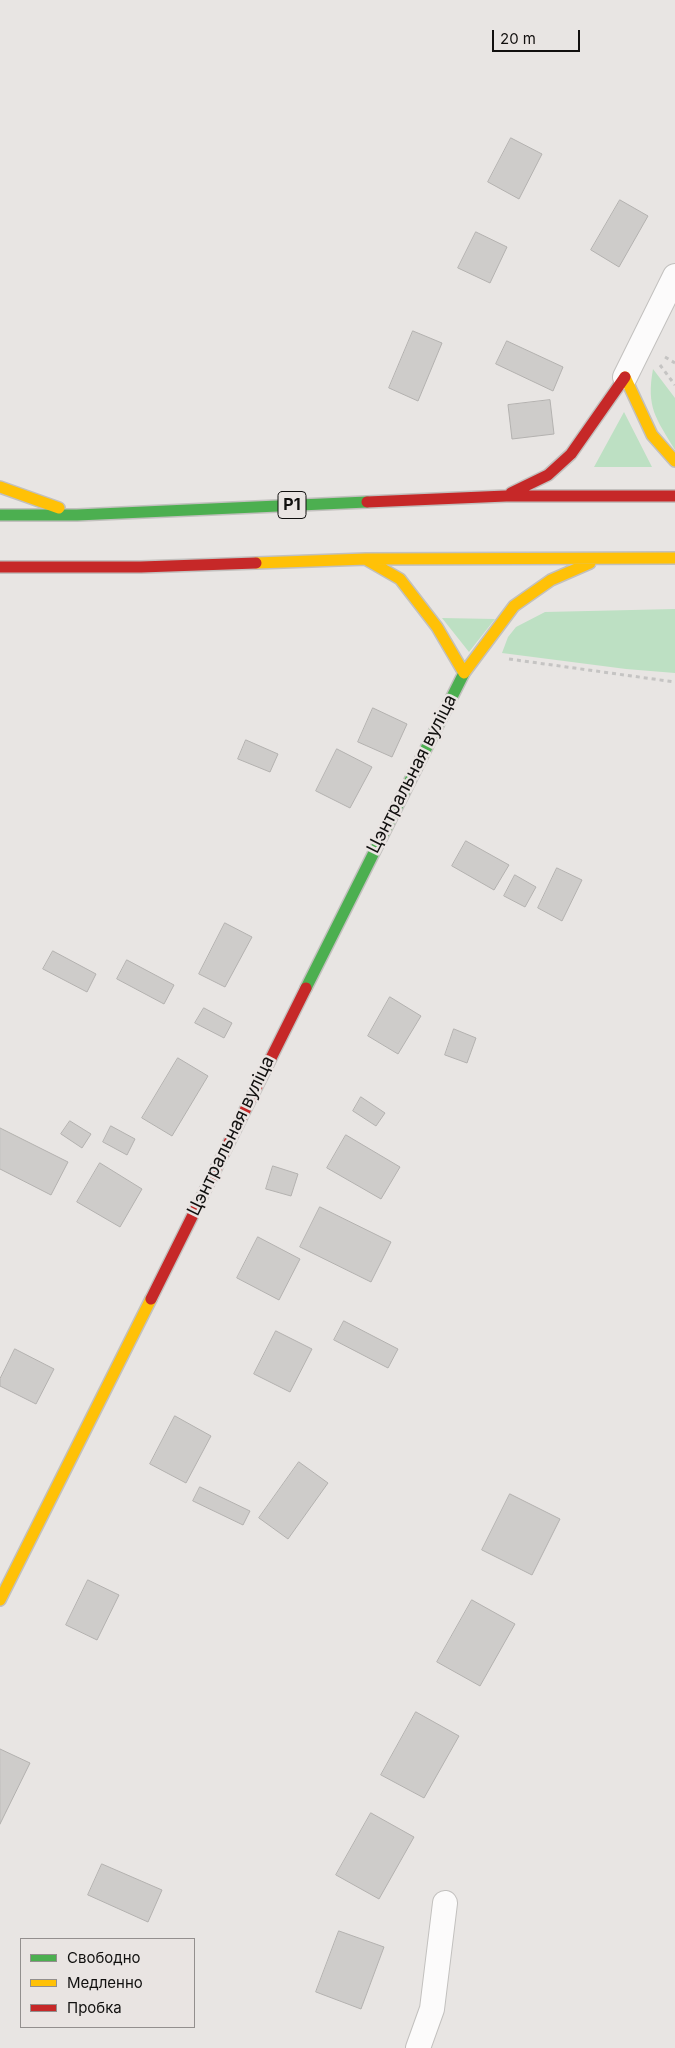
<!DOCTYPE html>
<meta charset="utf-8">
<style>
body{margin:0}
#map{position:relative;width:675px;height:2048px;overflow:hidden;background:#e8e5e3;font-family:Inter,sans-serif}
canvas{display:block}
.legend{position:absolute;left:20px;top:1938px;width:175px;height:90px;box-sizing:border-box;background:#e9e4e2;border:1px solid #938f8e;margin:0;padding:6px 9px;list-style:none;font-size:15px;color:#11100f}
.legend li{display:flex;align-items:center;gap:10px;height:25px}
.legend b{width:25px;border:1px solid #938f8e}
.scale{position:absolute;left:492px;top:30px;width:88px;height:22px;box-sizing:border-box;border:2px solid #11100f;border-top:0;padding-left:6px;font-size:15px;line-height:18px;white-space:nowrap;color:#11100f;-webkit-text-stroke:4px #e9e4e2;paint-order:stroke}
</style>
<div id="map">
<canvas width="675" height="2048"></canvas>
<ul class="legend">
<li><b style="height:6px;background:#4caf50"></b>Свободно</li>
<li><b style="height:6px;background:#ffc107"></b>Медленно</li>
<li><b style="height:6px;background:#c62828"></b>Пробка</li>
</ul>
<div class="scale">20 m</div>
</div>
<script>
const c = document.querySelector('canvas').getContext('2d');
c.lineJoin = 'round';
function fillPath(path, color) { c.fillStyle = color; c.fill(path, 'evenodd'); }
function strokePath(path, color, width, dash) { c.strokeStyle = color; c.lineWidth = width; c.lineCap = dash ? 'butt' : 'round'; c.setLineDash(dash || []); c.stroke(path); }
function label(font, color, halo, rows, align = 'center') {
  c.font = font + ' Inter,sans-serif'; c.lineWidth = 5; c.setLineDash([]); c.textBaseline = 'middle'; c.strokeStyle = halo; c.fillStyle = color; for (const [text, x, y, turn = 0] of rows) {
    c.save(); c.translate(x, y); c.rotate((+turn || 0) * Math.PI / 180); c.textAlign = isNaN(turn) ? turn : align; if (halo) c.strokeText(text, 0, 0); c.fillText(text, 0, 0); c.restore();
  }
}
fillPath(new Path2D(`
 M653,369L675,398V450C656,418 646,408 653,369Z
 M624,412L652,467H594Z
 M675,609V673L626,669L502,653L508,637L516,627L545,612Z
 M442,618L495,619L469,652Z`), '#bde0c3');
const building = new Path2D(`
 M511,138L542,154L519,199L488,182Z
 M620,200L648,216L619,267L591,250Z
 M476,232L507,247L490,283L458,268Z
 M413,331L442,343L418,401L389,388Z
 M507,341L563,367L553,391L496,364Z
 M550,400L554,434L512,439L508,405Z
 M373,708L407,724L392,757L358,742Z
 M246,740L278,754L270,772L238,759Z
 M337,749L372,767L350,808L316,791Z
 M466,841L509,865L494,890L452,866Z
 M557,868L582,880L562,921L538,908Z
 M515,875L536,887L525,907L504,896Z
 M225,923L252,937L225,987L199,974Z
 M53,951L96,974L87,992L43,969Z
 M127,960L174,985L164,1004L117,979Z
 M390,997L421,1016L398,1054L368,1036Z
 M204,1008L232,1023L224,1038L195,1023Z
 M454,1029L476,1038L467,1063L445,1055Z
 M178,1058L208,1076L172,1136L142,1118Z
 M361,1097L385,1113L376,1126L353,1111Z
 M70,1121L91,1134L82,1148L61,1134Z
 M111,1126L135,1139L127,1155L103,1142Z
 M0,1128L68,1162L51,1195L0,1169Z
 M346,1135L400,1167L381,1199L327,1168Z
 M100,1163L142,1189L120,1227L77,1202Z
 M273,1166L298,1174L291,1196L266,1189Z
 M320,1207L391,1242L371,1282L300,1247Z
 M258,1237L300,1259L279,1300L237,1278Z
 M344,1321L398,1349L388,1368L334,1340Z
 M276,1331L312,1349L290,1392L254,1374Z
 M15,1349L54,1369L36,1404L0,1386V1379Z
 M175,1416L211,1436L186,1483L150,1464Z
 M299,1462L328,1483L288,1539L259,1518Z
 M200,1487L250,1511L243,1525L193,1501Z
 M510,1494L560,1519L532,1575L482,1550Z
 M88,1580L119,1595L97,1640L66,1625Z
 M472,1600L515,1624L480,1686L437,1662Z
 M416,1712L459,1736L424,1798L381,1775Z
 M0,1749L30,1763L0,1824Z
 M371,1813L414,1837L379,1899L336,1875Z
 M102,1864L162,1890L148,1922L88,1895Z
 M339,1931L384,1947L361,2009L316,1992Z`);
fillPath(building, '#ceccca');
strokePath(building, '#b3b1af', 1);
const street = new Path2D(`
 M625,377L675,276
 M418,2048L432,2009L445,1903`);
const fast = new Path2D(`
 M0,515H77L367,502
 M306,988L464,673`);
const slow = new Path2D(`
 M625,377L652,435L675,461
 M0,487L59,508
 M367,560L400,579L437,627L464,673L514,606L551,580L590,563
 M256,563L366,559L675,558
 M0,1600L151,1299`);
const jam = new Path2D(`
 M511,493L548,475L571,454L625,377
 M367,502L506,496H675
 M0,567H141L256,563
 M151,1299L306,988`);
strokePath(street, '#c2c0be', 26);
strokePath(fast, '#c2c0be', 14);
strokePath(slow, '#c2c0be', 14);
strokePath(jam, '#c2c0be', 14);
strokePath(new Path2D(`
 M665,357L675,363
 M660,365L675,385
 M509,659L675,682`), '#c5c4c3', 3, [4, 4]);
strokePath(street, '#fcfbfb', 24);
strokePath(fast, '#4caf50', 11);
strokePath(slow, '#ffc107', 11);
strokePath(jam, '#c62828', 11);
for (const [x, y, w] of [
 [292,505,28]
]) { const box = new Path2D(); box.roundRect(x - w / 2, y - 13.5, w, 27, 4); c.fillStyle = '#e9e4e2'; c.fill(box); strokePath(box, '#11100f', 1); }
label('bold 16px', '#11100f', null, [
 ["Р1",292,505]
]);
label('18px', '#11100f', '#e9e4e2', [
 ["Цэнтральная вуліца",412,774,-63],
 ["Цэнтральная вуліца",231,1136,-64]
]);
</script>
